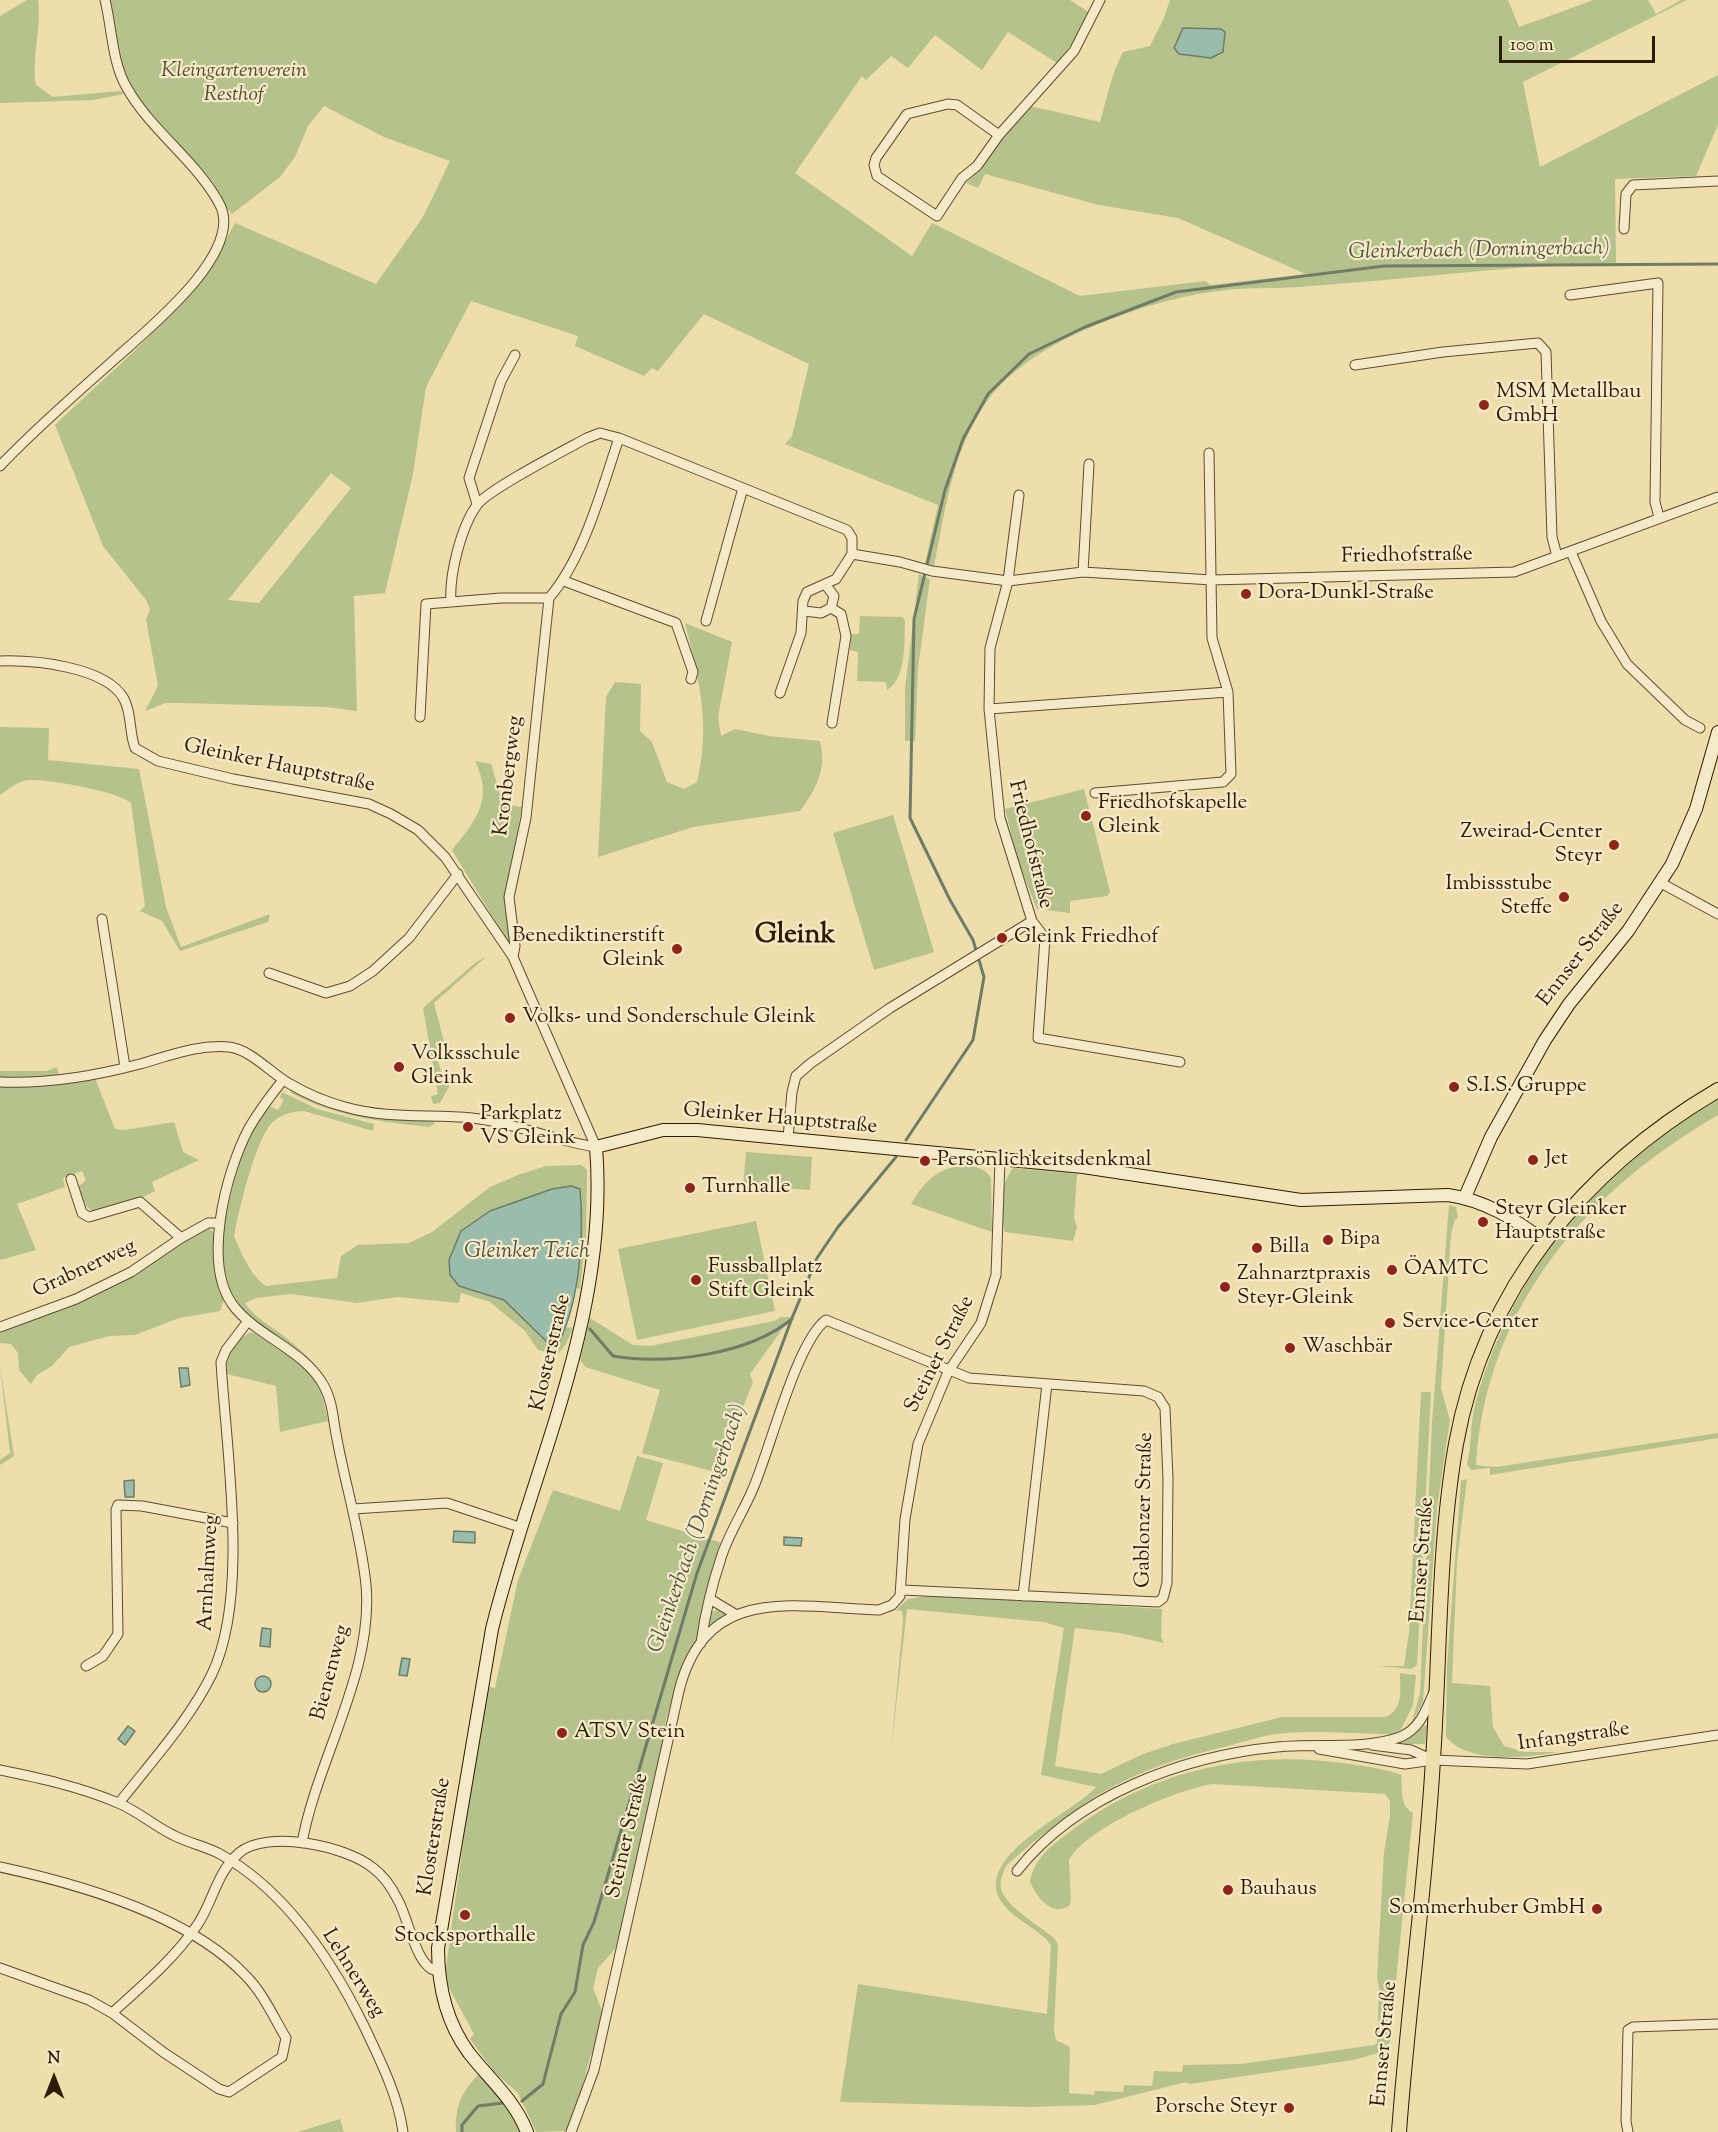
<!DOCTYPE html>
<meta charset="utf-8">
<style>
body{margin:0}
#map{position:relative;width:1718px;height:2132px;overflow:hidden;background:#eedeac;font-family:"Sorts Mill Goudy",serif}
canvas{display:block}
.north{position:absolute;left:24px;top:2048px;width:60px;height:60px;-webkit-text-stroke:4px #f4eac9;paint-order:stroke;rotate:0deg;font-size:16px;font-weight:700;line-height:24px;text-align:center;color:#2e1b03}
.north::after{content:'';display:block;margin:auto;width:21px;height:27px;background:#2e1b03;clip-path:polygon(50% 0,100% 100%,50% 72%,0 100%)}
.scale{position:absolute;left:1499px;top:36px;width:156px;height:27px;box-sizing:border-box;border:3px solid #2e1b03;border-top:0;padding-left:8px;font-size:18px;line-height:21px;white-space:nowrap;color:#2e1b03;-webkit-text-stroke:4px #f4eac9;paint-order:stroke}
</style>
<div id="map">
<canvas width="1718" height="2132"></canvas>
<div class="north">N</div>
<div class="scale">100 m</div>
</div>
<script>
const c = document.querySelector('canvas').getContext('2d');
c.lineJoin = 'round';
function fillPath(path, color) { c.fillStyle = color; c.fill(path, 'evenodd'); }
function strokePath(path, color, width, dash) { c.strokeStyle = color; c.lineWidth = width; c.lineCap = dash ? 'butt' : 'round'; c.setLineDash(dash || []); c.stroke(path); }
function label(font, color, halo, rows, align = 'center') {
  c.font = font + ' "Sorts Mill Goudy",serif'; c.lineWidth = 4.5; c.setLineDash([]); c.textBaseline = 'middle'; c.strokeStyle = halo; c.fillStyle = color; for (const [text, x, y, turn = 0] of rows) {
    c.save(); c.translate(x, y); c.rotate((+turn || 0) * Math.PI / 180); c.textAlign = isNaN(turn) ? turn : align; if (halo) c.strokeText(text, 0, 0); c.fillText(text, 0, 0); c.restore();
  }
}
fillPath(new Path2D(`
 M27,0H38C42,29 31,57 36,85L53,97L121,91L124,94L93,100L0,103V16Z
 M108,0H1070L1090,13L1075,40L1057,63L1008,32L982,70L935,35L908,68L891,56L866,80L862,76L795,173L912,256L932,223L1080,296L1205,281L1211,285L1306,274L1178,218L1099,205L985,174L978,188L966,183L980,170L997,143L1030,106L1100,122C1107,98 1111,75 1123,52L1150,46L1163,20L1170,0H1508L1519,27L1594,0H1648L1656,14L1681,0H1687L1523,82L1540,167L1718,75V125L1696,176L1615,179L1616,263C1539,264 1463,273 1385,280C1357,282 1328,285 1299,287C1272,289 1244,287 1218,291C1148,300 1035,339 991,396C953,444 946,508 934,566L925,563L938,505L785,444L792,436L809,364L704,314L658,371L652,368L644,376L575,346L578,336L471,301L426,387L413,474L385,593L354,596L357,711L326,707L181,703H166L145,711L158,686L146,619L150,609L146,600L103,546L55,425C120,362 194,306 235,223L376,284L423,217L450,161L384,137L324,106L308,126L295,157L280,177L232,214L142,107L125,77ZM1174,48L1223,52L1218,56L1179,54ZM331,473L351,488L259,603L228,600Z
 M919,574L930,579L918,669L915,741H905V688Z
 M860,616L902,617L905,620C904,641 907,678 887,690L886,682L857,681L858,652L850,650L851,634H859Z
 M685,623L732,642L718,717L721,736L735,729L769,736L820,741C827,768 817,788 800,811L693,827L598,857L606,697L615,682L641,684L640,731L652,742L667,782L684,789L697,782C711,724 699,680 685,623Z
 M0,727L49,728L48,760L139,769L166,907L181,947L270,914L268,922L180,951L162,921L140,911L145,906L131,803C118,791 48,779 29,780C20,780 8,789 0,795Z
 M475,761L491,764L503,804L522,807L505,900L511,942L509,944L452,850C476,820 494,800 475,761Z
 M1084,789L1110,892L1107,896L1070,901V913L1037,909L1018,861L1005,809Z
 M893,815L934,952L874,970L833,833Z
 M487,956L434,1003L446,1050L436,1055L443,1077L455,1076L440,1103L433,1104L431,1096L438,1094L423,1008L475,963Z
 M57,1067L59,1077L0,1078V1071H47Z
 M95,1078L115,1129L125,1130L174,1122L183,1152L199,1160L152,1182L155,1191L143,1197L93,1211L86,1206L78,1187L86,1180L82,1171L63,1178L65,1187L17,1204L36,1250L0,1260V1086Z
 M290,1090C343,1114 376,1119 434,1121V1124L429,1127C380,1122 334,1116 291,1093Z
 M282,1092L317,1109L374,1124L373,1131L304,1111C292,1111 278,1115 270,1125C254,1146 239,1209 234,1236C241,1253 250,1275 266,1286L337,1278L341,1256L358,1245L409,1243L432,1232L490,1187L518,1175L546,1166L582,1165L587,1170L586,1235L580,1289L576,1288L582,1208L552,1189L490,1211L481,1293L504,1300L547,1342L560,1340L566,1327L573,1328L566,1344L557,1355L538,1350L525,1331L490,1302L461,1293L459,1303L398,1297L357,1303L291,1294L256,1298L245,1303C253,1315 264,1322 277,1331C311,1356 327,1375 339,1417L336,1418C334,1409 333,1400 329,1391C325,1381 308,1371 300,1363C237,1306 205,1290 230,1198C238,1166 247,1132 269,1106L278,1110L284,1100L280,1097Z
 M1718,1098V1115C1585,1192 1486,1307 1476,1465L1496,1467L1718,1433V1438L1490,1475V1468L1471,1470L1467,1464C1472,1445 1470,1424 1475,1405C1499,1312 1558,1220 1631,1157C1658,1134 1688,1116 1718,1098Z
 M746,1152L812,1157L810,1190L743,1186Z
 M965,1165C976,1167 985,1168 991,1178L992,1232L911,1204C925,1181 937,1168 965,1165Z
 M1013,1168L1077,1174L1074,1218L1077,1227L1073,1241L1005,1232C999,1212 1000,1184 1013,1168Z
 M1449,1205L1456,1207L1458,1218L1455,1219L1451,1234L1441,1388L1450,1420L1437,1508L1423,1702L1411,1725L1420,1693L1432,1422Z
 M756,1221L775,1311L637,1340L618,1249Z
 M209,1228L213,1232L216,1271L224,1299L220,1311L179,1318L135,1335L109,1336L69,1347L52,1366L37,1375L31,1384L19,1370L18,1353L11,1344L0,1343V1330L102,1292L190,1236Z
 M781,1317H791L750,1374L753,1382L740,1415L727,1426L720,1473L642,1453L660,1390L585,1367L580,1360L590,1318L633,1345L650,1346L774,1321Z
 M252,1332L304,1366L320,1386L328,1421L280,1432L276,1386L227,1374C223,1357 236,1338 252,1332Z
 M0,1366L14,1456L0,1465V1460L10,1453Z
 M1421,1392H1431L1417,1665L1411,1669L1377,1666H1404L1409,1632Z
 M637,1456L663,1463L646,1520L722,1543L696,1640L682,1665L666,1719L663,1746L635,1869L630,1880L618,1946L598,1968L593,1988L603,2013L597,2041L590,2057L577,2109L566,2131L536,2132L518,2093L494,2072L470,2039L474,2034L448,1986L446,1967L485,1686L495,1688L518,1580L553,1490L620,1511Z
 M1467,1479L1457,1562L1452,1683L1490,1686L1493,1727L1504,1746L1525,1752H1558C1525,1758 1469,1764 1446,1737L1447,1666L1461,1481Z
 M935,1595L1162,1609L1161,1637L1164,1643L1120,1633L1075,1628L1055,1766L1101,1774L1143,1754L1173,1744L1282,1717H1385C1404,1710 1400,1689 1400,1673L1416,1675L1413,1705L1400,1731L1391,1734C1356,1734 1321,1730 1286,1733C1267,1734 1247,1741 1228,1746C1128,1769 1082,1799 1006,1866C1003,1873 999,1881 1001,1889C1005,1906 1041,1927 1054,1938L1058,1944L1054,2031L1056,2040L1070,2047L1069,2093L1094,2095L1095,2091L1123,2092L1124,2085L1152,2086L1154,2071L1182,2072L1183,2065L1241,2064L1374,2045L1377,2043L1379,1987L1377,1977L1384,1852L1390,1816V1801L1385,1794L1213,1784C1177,1789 1086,1828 1069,1860L1071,1899L1070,1905C1053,1919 1036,1896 1030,1882C1034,1856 1056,1842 1075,1828C1153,1770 1248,1750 1343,1763C1363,1766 1382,1768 1401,1775C1403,1789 1399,1805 1413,1813L1389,2050L1353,2060L1190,2084L1186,2082L1095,2105L1029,2107L840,2102L858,1984L1047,2014L1051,1945C1038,1928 1016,1921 1003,1904C968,1857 1074,1813 1096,1787L1041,1775L1064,1628L1044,1622L907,1609L891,1752L903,1621L902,1611L896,1610L908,1599Z
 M718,1610L724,1614V1618L706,1630L711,1612Z
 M1423,1725L1427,1726L1425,1744H1400V1742L1413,1735Z
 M479,2074L502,2098L520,2132H456C455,2105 461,2093 479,2074Z
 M340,2119L344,2132H298Z`), '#b5c28c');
const water = new Path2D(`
 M1183,28L1221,29L1225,32L1223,52L1211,58L1179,54L1174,48Z
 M571,1186L580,1189C584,1235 580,1298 560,1340L547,1342L504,1300L459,1286L450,1275L449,1260L461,1231L490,1211L552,1189Z
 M188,1368L190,1385L181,1387L179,1368Z
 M134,1480V1497H125L124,1481Z
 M454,1531L475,1532V1543L453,1542Z
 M784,1537L802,1538L801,1546L784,1545Z
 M262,1628L271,1629L270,1647L260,1646Z
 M402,1658L410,1659L407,1676L399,1675Z
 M255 1684a8 8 0 1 1 16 0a8 8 0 1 1-16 0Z
 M128,1726L135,1731L125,1745L118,1739Z`);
fillPath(water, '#99bcab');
strokePath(water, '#6e7c68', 1.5);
strokePath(new Path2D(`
 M906,1140L973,1040L984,977L973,940L950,900L910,818L914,619L945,490L963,439L988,394L1029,354L1085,327L1176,292L1384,266L1718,264
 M590,1329L613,1356C667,1365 748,1355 792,1319
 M522,2101L543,2084L561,2014L575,1992L583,1945L594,1922L697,1573L792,1318L817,1258L838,1227L896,1157
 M462,2132V2125L478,2106L503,2103`), '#6e7c68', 3);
const street = new Path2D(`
 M999,135L957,105L948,104L907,114L876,158L874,165L877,176L937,216L962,178L977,166L999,135L1074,51L1100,0
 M1624,229L1626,194L1633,185L1718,181
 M1570,295L1658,283L1655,502L1659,517
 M1355,365L1443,352L1538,343L1546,352L1552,537L1557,556
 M0,466C36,428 77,393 116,358C147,330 244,253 220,205C197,161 151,131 127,88C112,63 112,28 105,0
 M477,504L469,478L501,381L515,355
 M1571,552L1601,621L1627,664L1685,720L1700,728
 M1083,572L1089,464
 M564,581L676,623L693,672L691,679
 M451,602C449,575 461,527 477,505C487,490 567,449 587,438L600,433L619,438
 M831,608L841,614L846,636L832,723
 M804,611L821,613L831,608L834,596L825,584
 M706,621L743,488
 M0,661C32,660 106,666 124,699C132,714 129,732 135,748L158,761L233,779L369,804L391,814L418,830L445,857L513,957L596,1147C554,1141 513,1122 472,1118C429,1114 387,1119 345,1107C326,1102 307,1094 290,1084C272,1074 250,1049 229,1047C197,1044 169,1056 140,1064C95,1076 47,1084 0,1082
 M780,693L801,633L803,601L807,592L836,579L852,554
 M989,709L1228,692
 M420,717L426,604L501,598H549
 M1095,793L1223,782L1231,774L1228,692L1212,638L1209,453
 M1661,883L1718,914
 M102,919L125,1067
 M1032,921L1045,938L1038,1038L1180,1062
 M513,957L515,946L509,897L526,818L549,598C584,558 602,488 619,438L847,530L852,538V554L900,562L932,571L1008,581L1083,572L1212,580L1514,572L1718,497
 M269,973L326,993L350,986L373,971L409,938L458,874
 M283,1080C271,1095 259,1111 249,1128C226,1171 200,1268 236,1309C261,1338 305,1351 324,1386C333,1402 333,1421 337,1439C346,1488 361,1535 366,1585C374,1672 317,1759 302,1843
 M788,1138L792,1092L796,1076L811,1063L890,1008L1032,921L1000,818L989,709L990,648L1008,581L1019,495
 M71,1179L82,1213L89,1217L140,1202L181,1238
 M0,1327L76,1299L131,1272L181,1238L208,1223H219
 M353,1509L447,1503L522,1528
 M1023,1596L1047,1384
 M710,1599L735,1614
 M701,1643C705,1614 712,1585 721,1558C728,1535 742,1514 752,1491C769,1454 796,1342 826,1320L969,1378L1144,1391L1158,1397L1165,1408L1168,1479L1167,1583L1163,1598L1158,1602L902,1590
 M86,1666L103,1656L118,1634L116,1510L118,1505L142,1506L233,1523
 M1372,1745L1411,1750L1433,1760
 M1319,1749L1405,1764L1433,1760L1527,1764L1718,1735
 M0,1770C39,1778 81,1787 118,1803C138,1811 154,1826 173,1835C188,1843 205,1846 220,1854C285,1890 332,1961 364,2026C380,2060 398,2095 403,2132
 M119,1803C151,1762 189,1721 212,1674C250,1594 226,1450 221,1362L226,1350L248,1321
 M0,1867C79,1884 189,1915 246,1976C263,1993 274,2018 286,2038L282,2057L229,2092L219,2089L163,2052L112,2013L89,2000L0,1968
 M1017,1871C1077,1795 1183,1756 1277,1747C1314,1743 1365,1750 1400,1737C1420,1729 1426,1710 1434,1692
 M112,2013C142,1986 175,1958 198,1924C213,1901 217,1872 239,1853C266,1829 347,1846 373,1868C384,1876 392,1888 398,1900C408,1917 417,1972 439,1971
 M571,2132L594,2070L679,1691C706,1583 794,1607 879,1610L892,1605L900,1596L905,1519L918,1444L948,1372L981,1323L996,1275L1000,1160
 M1628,2132L1626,2121L1628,2030L1633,2027L1718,2024`);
const secondary = new Path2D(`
 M1465,1197L1491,1137L1545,1040L1569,1004L1628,931L1672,864L1696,809L1718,732
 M527,2132C514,2099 490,2080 469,2053C446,2022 438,1986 438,1948L492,1629C531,1470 610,1315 596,1147L663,1130H697L1083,1167L1301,1200L1448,1195C1484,1200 1515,1219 1544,1241`);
const primary = new Path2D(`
 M1399,2132C1408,2008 1426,1884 1433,1759C1440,1656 1438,1546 1456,1444C1484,1288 1585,1168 1718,1090`);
strokePath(street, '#5e4c2d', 11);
strokePath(secondary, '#2e1b03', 14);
strokePath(primary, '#2e1b03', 16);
strokePath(street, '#f4eac9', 9);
strokePath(secondary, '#f4eac9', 12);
strokePath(primary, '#eedeac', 14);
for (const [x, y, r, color] of [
 [1484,405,6,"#8f2418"],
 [1246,594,6,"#8f2418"],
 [1086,816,6,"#8f2418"],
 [1614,845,6,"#8f2418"],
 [1564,897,6,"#8f2418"],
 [1002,938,6,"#8f2418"],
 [677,949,6,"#8f2418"],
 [510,1018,6,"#8f2418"],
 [399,1067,6,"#8f2418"],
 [1454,1087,6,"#8f2418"],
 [468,1127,6,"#8f2418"],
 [1533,1160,6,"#8f2418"],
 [925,1161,6,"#8f2418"],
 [690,1188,6,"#8f2418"],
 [1483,1222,6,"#8f2418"],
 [1328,1240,6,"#8f2418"],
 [1257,1248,6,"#8f2418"],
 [1392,1270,6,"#8f2418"],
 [696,1280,6,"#8f2418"],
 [1225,1287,6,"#8f2418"],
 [1390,1323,6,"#8f2418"],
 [1290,1348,6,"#8f2418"],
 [562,1733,6,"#8f2418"],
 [1228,1890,6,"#8f2418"],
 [1597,1909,6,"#8f2418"],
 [465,1915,6,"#8f2418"],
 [1289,2108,6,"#8f2418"]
]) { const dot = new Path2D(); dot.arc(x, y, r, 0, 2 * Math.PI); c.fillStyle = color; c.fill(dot); strokePath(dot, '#f4eac9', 2); }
label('italic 21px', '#564d2c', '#f4eac9', [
 ["Kleingartenverein",234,72],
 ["Resthof",234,96]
]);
label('21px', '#2e1b03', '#f4eac9', [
 ["MSM Metallbau",1496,393],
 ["GmbH",1496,417],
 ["Dora-Dunkl-Straße",1258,594],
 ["Friedhofskapelle",1098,804],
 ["Gleink",1098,828],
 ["Zweirad-Center",1602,833,"right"],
 ["Steyr",1602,857,"right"],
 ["Imbissstube",1552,885,"right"],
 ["Steffe",1552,909,"right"],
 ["Benediktinerstift",665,937,"right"],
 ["Gleink",665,961,"right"],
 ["Gleink Friedhof",1014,938],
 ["Volks- und Sonderschule Gleink",522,1018],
 ["Volksschule",411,1055],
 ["Gleink",411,1079],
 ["S.I.S. Gruppe",1466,1087],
 ["Parkplatz",480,1115],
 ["VS Gleink",480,1139],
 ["Jet",1545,1160],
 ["Persönlichkeitsdenkmal",937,1161],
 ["Turnhalle",702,1188],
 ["Steyr Gleinker",1495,1210],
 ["Hauptstraße",1495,1234],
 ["Bipa",1340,1240],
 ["Billa",1269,1248],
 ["Fussballplatz",708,1268],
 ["Stift Gleink",708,1292],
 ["ÖAMTC",1404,1270],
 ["Zahnarztpraxis",1237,1275],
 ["Steyr-Gleink",1237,1299],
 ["Service-Center",1402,1323],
 ["Waschbär",1302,1348],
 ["ATSV Stein",574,1733],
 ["Bauhaus",1240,1890],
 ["Sommerhuber GmbH",1585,1909,"right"],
 ["Stocksporthalle",465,1937,"center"],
 ["Porsche Steyr",1277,2108,"right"]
], 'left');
label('21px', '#2e1b03', '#f4eac9', [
 ["Friedhofstraße",1407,557,-1],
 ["Gleinker Hauptstraße",279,767,12],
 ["Kronbergweg",510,776,-83],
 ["Friedhofstraße",1029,845,76],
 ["Ennser Straße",1582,955,-52],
 ["Gleinker Hauptstraße",780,1120,5],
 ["Grabnerweg",85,1270,-25],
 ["Klosterstraße",552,1353,-77],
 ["Steiner Straße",941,1355,-63],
 ["Gablonzer Straße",1146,1510,-89],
 ["Ennser Straße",1424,1560,-86],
 ["Arnhalmweg",210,1573,-87],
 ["Bienenweg",332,1673,-75],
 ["Infangstraße",1574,1738,-8],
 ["Steiner Straße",629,1836,-77],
 ["Klosterstraße",436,1837,-81],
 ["Lehnerweg",352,1974,58],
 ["Ennser Straße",1386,2044,-85]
]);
label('italic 22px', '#53533e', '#f4eac9', [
 ["Gleinkerbach (Dorningerbach)",1479,252,-1],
 ["Gleinker Teich",527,1253],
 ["Gleinkerbach (Dorningerbach)",699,1529,-71]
]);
label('bold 27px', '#2e1b03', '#f4eac9', [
 ["Gleink",795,937]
]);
</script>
